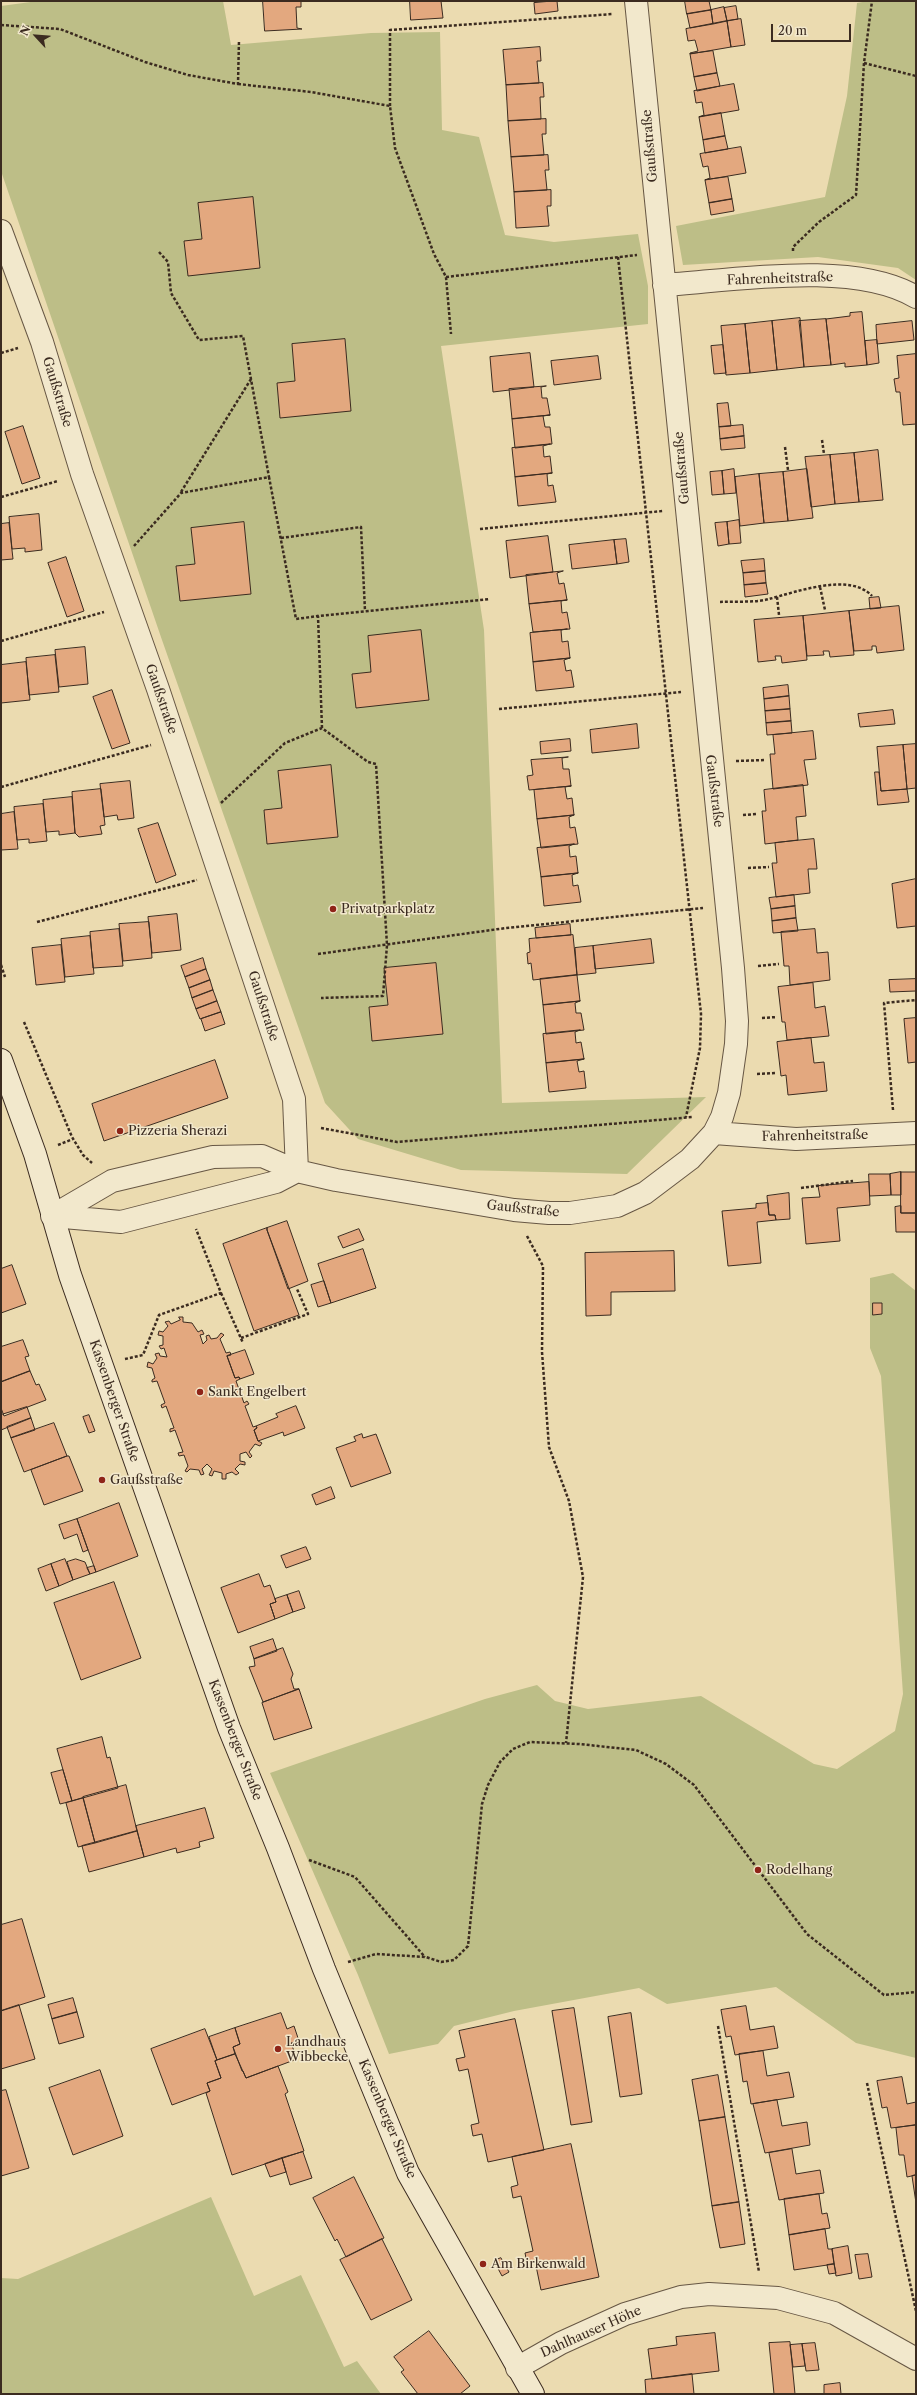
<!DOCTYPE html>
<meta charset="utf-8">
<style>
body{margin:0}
#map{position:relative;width:917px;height:2395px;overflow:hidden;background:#ebdbb0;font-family:"Libre Caslon Text",serif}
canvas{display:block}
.frame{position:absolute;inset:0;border:2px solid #3b2b20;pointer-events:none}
.north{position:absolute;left:16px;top:16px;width:40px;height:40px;-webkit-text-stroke:3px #f2e8cc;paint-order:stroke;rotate:296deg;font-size:11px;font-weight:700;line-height:16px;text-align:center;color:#3b2b20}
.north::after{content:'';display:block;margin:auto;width:14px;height:18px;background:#3b2b20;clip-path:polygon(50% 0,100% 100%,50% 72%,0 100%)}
.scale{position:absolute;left:771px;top:24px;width:80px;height:18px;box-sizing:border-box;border:2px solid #3b2b20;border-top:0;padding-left:5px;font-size:12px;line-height:14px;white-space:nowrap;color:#3b2b20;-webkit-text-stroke:3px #f2e8cc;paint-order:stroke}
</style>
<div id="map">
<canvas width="917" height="2395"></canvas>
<div class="frame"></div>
<div class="north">N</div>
<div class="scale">20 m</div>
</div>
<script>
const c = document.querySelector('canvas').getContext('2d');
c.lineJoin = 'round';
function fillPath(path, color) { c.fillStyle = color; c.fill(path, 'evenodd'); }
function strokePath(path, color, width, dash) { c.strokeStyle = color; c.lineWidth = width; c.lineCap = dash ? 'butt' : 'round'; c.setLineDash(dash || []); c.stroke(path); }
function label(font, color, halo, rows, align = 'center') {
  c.font = font + ' "Libre Caslon Text",serif'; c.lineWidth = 3; c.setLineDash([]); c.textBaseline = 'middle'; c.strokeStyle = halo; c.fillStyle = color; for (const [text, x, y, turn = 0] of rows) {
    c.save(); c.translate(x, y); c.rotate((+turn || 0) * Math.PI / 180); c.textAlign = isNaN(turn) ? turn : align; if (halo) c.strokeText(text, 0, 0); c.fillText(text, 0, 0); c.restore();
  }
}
fillPath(new Path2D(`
 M38,1H223L231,45L371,33L440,32L442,130L479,137L505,235L554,242L638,234L648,286V324L441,346L484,630L502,1103L706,1097L627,1174L461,1170L358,1139L325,1103L162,640L1,171V6Z
 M868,1H916V280L898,268L818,257L683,265L676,226L825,197L847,96L857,3Z
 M893,1273L916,1291V2058L856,2043L776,1987L667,2004L639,1988L514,2011L454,2026L438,2044L389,2054L358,1975L270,1773L485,1699L537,1685L555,1701L588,1709L701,1696L814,1764L837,1769L895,1731L903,1694L881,1376L870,1348V1278Z
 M211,2197L254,2296L301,2275L344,2367L357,2361L381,2394H1V2278L18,2279Z`), '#bdbe87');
const building = new Path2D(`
 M263,1H301V7H296L297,28L302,29L265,31Z
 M410,1H441L443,18L411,20Z
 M557,1L558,11L535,14L534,3Z
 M685,1H709L711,10L687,14Z
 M736,6L738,19L727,21L724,8Z
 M724,7L727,21L713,24L711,10Z
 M711,10L713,24L690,28L687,14Z
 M741,19L745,45L731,47L727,21Z
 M727,21L731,47L690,54V53L698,51L695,40L688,41L686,29Z
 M540,47L541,61H537L539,83L506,85L503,50Z
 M713,51L717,73L694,77L690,54Z
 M717,73L720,86L697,91L694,77Z
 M543,83L544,97H540L541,119L508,121L506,85Z
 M734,84L739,110L699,117L704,115L702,102L696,103L694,91Z
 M721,113L725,136L703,140L699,117Z
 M546,119V134H542L544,155L511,157L508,121Z
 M725,136L728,149L705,153L703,140Z
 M741,147L746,173L705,180L710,178L708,166L703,167L700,154Z
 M548,155L549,170H545L547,190L514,192L511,157Z
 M728,177L732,199L709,203L705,180Z
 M551,190V206H547L549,226L516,228L514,192Z
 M253,197L260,268L188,276L184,241L202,239L198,203Z
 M732,199L734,211L711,215L709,203Z
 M862,312L867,365L845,367V363L831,365L826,319L850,316V313Z
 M800,318L804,367L777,370L772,321Z
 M826,319L831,365L804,367L799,321Z
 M772,321L777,370L750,373L745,324Z
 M912,321L914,340L877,344L876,325Z
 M745,324L750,373L726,375L721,326Z
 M345,339L351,411L280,418L277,383L295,381L292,344Z
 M877,340L879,363L867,365L865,341Z
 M723,345L726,373L714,374L711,346Z
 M530,353L534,387L493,392L490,357Z
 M916,354V424L903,425L900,392H896L894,379L899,378L897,356Z
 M598,356L601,379L554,385L551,361Z
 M546,386L541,387L542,398H547L550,415L512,419L509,389Z
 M728,403L731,426L719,427L717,404Z
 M550,415L543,416L545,427H550L552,444L515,448L512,419Z
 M743,425L744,436L720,439L719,427Z
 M23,426L40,478L22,484L5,432Z
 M744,436L745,448L721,450L720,439Z
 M550,444L543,446L544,457L550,456L552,473L515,477L512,448Z
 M878,450L883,500L859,502L854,453Z
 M854,453L859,502L835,504L830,455Z
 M830,455L835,504L811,507L805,457Z
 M734,469L736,493L724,494L722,471Z
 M807,469L813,518L788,521L783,472Z
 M722,471L724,494L712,495L710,472Z
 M783,472L788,521L764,523L759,474Z
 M552,473L547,474L548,486L553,485L556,502L518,506L515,477Z
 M759,474L764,523L740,526L735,477Z
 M39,514L42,550L25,552V548L12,549L9,517Z
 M739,520L741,543L729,544L727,522Z
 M244,522L251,594L180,601L176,566L195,564L191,528Z
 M727,522L729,544L718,546L715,523Z
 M9,523L13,559L1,560V524Z
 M548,536L553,572L510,578L506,541Z
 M626,539L629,562L617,564L614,540Z
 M614,540L617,564L572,569L569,545Z
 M66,557L84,611L67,617L48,563Z
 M764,559L765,571L743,573L741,561Z
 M563,571L557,573L559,584L564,583L567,600L529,604L526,575Z
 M765,571L766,583L744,585L743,573Z
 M766,583L768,594L745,597L744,585Z
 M879,597L881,608L870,609L869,598Z
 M567,600L561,601L562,613L567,612L570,629L533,632L529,604Z
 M899,606L904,650L877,653L876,646H872V650L854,651L849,611Z
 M849,611L854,655L830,657L829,651H823L824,655L807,656L803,616Z
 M803,616L807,660L782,663L781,656H775L776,660L758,662L754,620Z
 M567,629L561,630L562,642L568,641L570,658L533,662L530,633Z
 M421,630L429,700L356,708L352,674L371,672L368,636Z
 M85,647L88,684L59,687L55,650Z
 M55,655L59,692L29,695L26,658Z
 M570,658L564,660L566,671L571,670L574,687L536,691L533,662Z
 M26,662L30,700L1,703V665Z
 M788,685L789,696L764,699L763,688Z
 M112,690L130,743L112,749L93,697Z
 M789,696L790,709L765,711L764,699Z
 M790,709L791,721L766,723L765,711Z
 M893,710L895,724L860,727L858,714Z
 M791,721L792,733L767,735L766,723Z
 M637,724L639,748L592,753L590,730Z
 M813,731L816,759L804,760L808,785L773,789L770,754H775L773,735Z
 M570,739L571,751L541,754L540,742Z
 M916,744V788L907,789L903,745Z
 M903,745L907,789L881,791L877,747Z
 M568,757L562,758L563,769H569L571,786L529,790L527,776L533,775L531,760Z
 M331,765L338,837L267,844L264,810L282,808L278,771Z
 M875,772H879L881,791L907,789L909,802L878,805Z
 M130,781L134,818L118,820L117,815L104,817L100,784Z
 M803,785L806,816L796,817L798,840L765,844L762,811H766L764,790Z
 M571,786L565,787L567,799L572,798L574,815L537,819L534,790Z
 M101,789L105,825L100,826L102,834L79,837L75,833L72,792Z
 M72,797L75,833L59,835V831L46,832L43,800Z
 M43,804L47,841L29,843V839L17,840L14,807Z
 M14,812L18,849L1,850V814Z
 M574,815L569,817L570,828L575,827L578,844L541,848L537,819Z
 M158,823L176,875L156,883L138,829Z
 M814,839L817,869H808L810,893L776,897L772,863H777L775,843Z
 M574,844L569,846L570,857L576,856L578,873L541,877L537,848Z
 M578,873L572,875L573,886L578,885L581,902L544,906L541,877Z
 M916,879V926L897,928L892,884Z
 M794,895L795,906L771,909L769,898Z
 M795,906L796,918L772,921L771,909Z
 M177,914L181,950L152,953L148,917Z
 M796,918L798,931L773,933L772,921Z
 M149,922L152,958L123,961L119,924Z
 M570,924L571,935L536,938L535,928Z
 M119,929L123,966L93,968L90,932Z
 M815,929L817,953L828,952L830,980L790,985L789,966H784L781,932Z
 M573,935L577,975L533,980L531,963L528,964L527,953L530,952L529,939Z
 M90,936L94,974L65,977L61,939Z
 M651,939L654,963L595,969L593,946Z
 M61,945L65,982L36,985L32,948Z
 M593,946L596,973L577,975L575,948Z
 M203,958L206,969L185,977L181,966Z
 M436,963L443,1034L372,1041L369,1007L388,1005L384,968Z
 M206,969L210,980L189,988L185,977Z
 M577,975L580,1001L543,1005L540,979Z
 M916,979V991L890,992L889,980Z
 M210,980L213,990L192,998L189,988Z
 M813,983L815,1008L825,1006L829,1036L787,1040L785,1022H782L778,987Z
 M213,990L217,1001L196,1009L192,998Z
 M217,1001L221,1012L200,1019L196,1009Z
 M580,1001L575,1003L576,1013H581L584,1030L546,1034L543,1005Z
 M221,1012L225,1024L205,1031L201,1019Z
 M916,1018V1062L908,1063L904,1019Z
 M580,1030L575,1032L576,1043L581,1042L584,1059L546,1063L543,1034Z
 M811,1038L814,1063L824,1062L827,1091L788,1095L786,1075L781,1076L777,1042Z
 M584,1059L577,1061L579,1072L584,1071L586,1088L549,1092L546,1063Z
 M215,1060L228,1098L104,1141L92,1104Z
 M901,1172V1195H891L890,1174Z
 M901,1172H916V1213H901Z
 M869,1174H890L891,1195L870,1196Z
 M869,1182L870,1205L837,1208L840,1241L806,1244L802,1198L820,1197L818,1186Z
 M789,1193L790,1219L776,1220L775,1215H769L767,1196Z
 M768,1203L769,1215H775L776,1220L757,1222L761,1263L728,1266L722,1211L756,1208V1204Z
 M901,1206V1213H916V1232H896L895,1207Z
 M287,1221L308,1281L288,1289L267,1230V1228Z
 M267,1228V1230L299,1315L254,1331L223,1244Z
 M359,1229L364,1240L343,1248L338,1237Z
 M363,1249L376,1288L331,1303L318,1264Z
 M674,1251L675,1291L611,1292V1315L586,1316L585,1253Z
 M12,1265L26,1304L1,1313V1269Z
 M324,1281L331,1303L318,1307L311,1285Z
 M873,1303H882V1314L873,1315Z
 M179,1317H183V1322L192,1323L198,1332L202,1330L204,1334L200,1335L203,1344L207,1340L206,1336L209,1335L211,1339L217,1338L221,1333L224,1335L220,1339L226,1353L230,1352L231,1355L227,1356L235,1378L239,1377L240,1379L236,1381L244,1403L247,1401L249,1404L245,1406L253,1427L256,1426L257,1428L254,1430L258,1441L262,1443L260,1446L255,1444L249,1452L252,1456L250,1458L246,1452L240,1454V1461L245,1462V1465L240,1464L235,1469L239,1473L236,1475L232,1472L226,1474V1479H222V1473L214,1471L212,1476L209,1475L212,1469L207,1464L202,1469L204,1474L201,1475L199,1470L190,1469L187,1472L185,1471L188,1466L184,1455L179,1456L178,1453L183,1452L175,1430L170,1432V1429L174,1428L166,1406L162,1408L161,1405L165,1403L157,1381L152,1382V1380L155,1378L152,1368L147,1367L148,1362L153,1364L157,1358L155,1354L159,1353L160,1356L167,1357L164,1348L161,1349L159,1346L163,1345V1336L158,1335L159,1331L163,1332L168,1326L165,1322L169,1321L171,1324L180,1320Z
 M23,1340L29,1356L25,1357L30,1371L1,1382V1347Z
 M245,1350L254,1374L240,1379L239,1377L235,1378L227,1356Z
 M30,1371L36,1385L39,1384L46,1400L4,1416L1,1408V1382Z
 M296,1406L305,1428L284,1436L283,1432L258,1441L254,1430L257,1428L256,1426L278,1417L276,1414Z
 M27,1407L31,1418L1,1430V1415Z
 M89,1415L95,1431L89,1433L83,1417Z
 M31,1418L35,1430L11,1438L7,1427Z
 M54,1423L67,1456L24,1472L11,1438Z
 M362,1434L363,1438L376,1434L391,1473L351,1487L336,1448L356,1441L354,1437Z
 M67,1456H69L83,1491L44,1505L31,1470Z
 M331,1487L335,1498L316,1505L312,1495Z
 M119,1503L138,1556L96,1572L77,1519Z
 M77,1519L88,1550L83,1552L77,1534L64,1539L59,1525Z
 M306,1547L311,1559L286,1568L281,1556Z
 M65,1559L73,1580L59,1586L51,1564Z
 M76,1559L85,1562L90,1574L73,1580L67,1562Z
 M51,1564L59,1586L46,1591L38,1569Z
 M94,1566L96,1572L90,1574L87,1568Z
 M259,1574L264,1587L270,1585L275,1599L276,1602L270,1604L275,1619L238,1633L221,1588Z
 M114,1582L141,1658L81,1680L54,1603Z
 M299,1591L305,1608L293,1612L287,1595Z
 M287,1595L293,1612L275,1619L270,1604L276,1602L275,1599Z
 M273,1639L277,1651L254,1659L250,1647Z
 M283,1648L293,1674L291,1679L294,1689H299L263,1702L249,1667L255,1666L254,1659Z
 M299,1689L312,1728L274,1740L262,1703Z
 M102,1737L107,1758L110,1757L118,1788L72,1801L57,1749Z
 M63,1770L72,1801L60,1804L51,1773Z
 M126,1785L137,1831L95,1843L83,1797Z
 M83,1798L95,1843L78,1847L66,1803Z
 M205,1808L214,1838L199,1842L200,1847L177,1853L176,1848L144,1857L136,1826Z
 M137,1831L144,1857L89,1872L82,1846Z
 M22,1919L45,1997L1,2011V1925Z
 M73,1998L77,2012L52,2019L48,2005Z
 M19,2005L35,2059L1,2069V2011Z
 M746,2006L750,2030L774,2026L778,2048L735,2055L731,2036L726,2037L721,2010Z
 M574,2008L592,2122L571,2125L552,2011Z
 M77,2012L84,2037L59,2044L52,2019Z
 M281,2013L287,2029L294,2026L299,2041L291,2043L297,2059L246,2078L243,2071H242L233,2047L240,2044L235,2028Z
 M631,2013L642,2094L620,2097L608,2017Z
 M515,2019L544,2150L488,2162L482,2134L473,2136L471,2125L479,2123L468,2069L459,2071L456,2059L465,2057L459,2031Z
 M235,2028L240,2044L233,2047L235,2054L217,2060L209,2037Z
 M205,2029L217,2060L215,2061L221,2078L207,2083L210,2091L172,2105L151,2049Z
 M763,2051L767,2076L789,2072L794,2097L751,2104L747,2081L743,2082L739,2054Z
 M235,2054L246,2078L278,2066L288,2092L285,2094L304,2151L232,2175L206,2093L210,2091L207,2083L221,2078L215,2061Z
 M100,2070L123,2136L73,2155L49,2088Z
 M718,2075L725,2117L699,2121L692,2080Z
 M902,2077L907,2104L916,2102V2125L891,2128L887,2107L882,2108L877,2081Z
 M6,2090L29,2168L1,2176V2091Z
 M777,2100L782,2126L807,2122L810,2145L765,2153L753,2104Z
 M725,2117L739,2202L712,2206L699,2121Z
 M916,2125V2175L907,2177L904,2155H899L896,2128Z
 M571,2144L599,2277L541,2290L535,2261L527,2263L525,2253L533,2251L521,2196L513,2198L511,2187L518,2185L512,2157Z
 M792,2149L796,2174L820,2170L824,2193L779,2200L769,2153Z
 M303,2152L312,2178L290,2185L282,2158Z
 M282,2158L286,2172L270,2177L265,2164Z
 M916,2175V2203L912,2176Z
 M354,2177L384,2238L346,2257L337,2239L335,2241L313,2198Z
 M819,2194L822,2214L827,2213L830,2228L789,2235L784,2199Z
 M739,2202L745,2244L720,2248L712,2206Z
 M825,2229L828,2249H832L834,2264L794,2270L789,2235Z
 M382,2239L412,2300L371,2320L340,2260Z
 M848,2246L852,2273L836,2276L832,2249Z
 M868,2254L872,2277L859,2279L855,2255Z
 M501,2258L509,2272L502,2276L494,2261Z
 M834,2264L836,2273L829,2274L827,2265Z
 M429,2331L470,2386L460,2394H418L401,2372L404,2370L394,2357Z
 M715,2333L719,2371L652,2379L648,2349L677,2345L676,2337Z
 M790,2342L795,2394H774L769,2343Z
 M815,2343L819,2370L806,2371L802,2344Z
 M802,2344L805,2366L793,2367L790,2345Z
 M692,2374L694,2394H646L645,2380Z
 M840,2383L841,2394H824V2385Z`);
fillPath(building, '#e3a87f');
strokePath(building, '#3b2b20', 1);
const street = new Path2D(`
 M1,231L42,342L82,474L158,689L294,1099L297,1171
 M664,285C736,280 854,260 916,297
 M714,1133L796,1139L916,1133
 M52,1216L112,1181L213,1157L262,1156L297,1171L336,1180L514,1210L549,1213H570L617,1206L645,1193L690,1159L714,1133L722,1117L729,1093L736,1044L737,1021L733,968L636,1
 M52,1216L121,1222L276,1182L297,1171
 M517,2368L561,2343L625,2314L681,2297L709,2294L778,2298L834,2313L916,2359`);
const secondary = new Path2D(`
 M1,1060L35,1154L70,1275L229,1728L278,1848L324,1969L408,2173L533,2394`);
strokePath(street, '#675744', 24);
strokePath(secondary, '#3b2b20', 24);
strokePath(new Path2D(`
 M1,25L60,29L145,62L188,75L238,84L239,40
 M864,63L916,76
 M238,84L311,92L390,106L395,148L434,254L446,277L451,334
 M390,106V30L613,14
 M793,251V247L819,222L856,195L864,63L872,1
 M159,252L168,262L171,293L199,340L243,336L269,477
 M618,257L701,1014L700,1048L686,1117
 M446,277L637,255
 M1,353L18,348
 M822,440L824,454
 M785,447L788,470
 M181,492L251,379
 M1,497L58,481
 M480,529L663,511
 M281,538L361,527L365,611
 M134,546L181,493L269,477L296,619L318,616
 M820,587L825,610
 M777,597L779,615
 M720,602C736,601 754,603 769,599C796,592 850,572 872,596
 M1,641L104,612
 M499,709L681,692
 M322,728L318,616L490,599
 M736,761L766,760
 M1,787L151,745
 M221,803L285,743L322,728L368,762L376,764L387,945L383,996L321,998
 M743,815L757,814
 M748,868L769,867
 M37,922L197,880
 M318,954L506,928L703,908
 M1,965L5,977
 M758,966L779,964
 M762,1018L777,1017
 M24,1022L72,1137L83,1155L92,1163
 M757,1074L776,1073
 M893,1110L884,1003L916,1000
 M321,1128L397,1142L693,1117
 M58,1145L73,1139
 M801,1188L853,1181
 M527,1236L543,1266L542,1352L549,1447L569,1501L583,1577L566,1743
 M221,1293L243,1343
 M241,1338L308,1314L297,1289
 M125,1359L143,1355L159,1315L221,1293L196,1229
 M309,1860L355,1877L425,1957
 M348,1962L376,1954L426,1957L441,1962L454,1960L468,1946L482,1804L488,1785L500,1762L513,1749L530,1742L579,1744L636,1750L666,1764L694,1785L807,1934L884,1995L916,1992
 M718,2026L759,2272
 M867,2083L916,2311`), '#3b2b20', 2.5, [3, 2]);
strokePath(street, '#f2e8cc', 22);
strokePath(secondary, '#f2e8cc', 22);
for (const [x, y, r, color] of [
 [333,909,4,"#8f2418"],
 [120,1131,4,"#8f2418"],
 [200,1392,4,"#8f2418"],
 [102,1480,4,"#8f2418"],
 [758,1870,4,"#8f2418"],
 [278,2049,4,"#8f2418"],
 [483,2264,4,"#8f2418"]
]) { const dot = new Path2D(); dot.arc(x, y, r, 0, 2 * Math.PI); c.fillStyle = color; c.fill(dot); strokePath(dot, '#f2e8cc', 1.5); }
label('13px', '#3b2b20', '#f2e8cc', [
 ["Gaußstraße",650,146,-95],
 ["Fahrenheitstraße",780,279,-2],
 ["Gaußstraße",57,392,73],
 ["Gaußstraße",682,468,-95],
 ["Gaußstraße",161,699,71],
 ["Gaußstraße",714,791,83],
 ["Gaußstraße",263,1006,72],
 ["Fahrenheitstraße",815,1136,-1],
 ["Gaußstraße",523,1209,6],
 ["Kassenberger Straße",114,1401,71],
 ["Kassenberger Straße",235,1740,69],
 ["Kassenberger Straße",387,2119,67],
 ["Dahlhauser Höhe",591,2332,-24]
]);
label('13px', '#3b2b20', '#f2e8cc', [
 ["Privatparkplatz",341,909],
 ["Pizzeria Sherazi",128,1131],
 ["Sankt Engelbert",208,1392],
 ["Gaußstraße",110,1480],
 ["Rodelhang",766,1870],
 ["Landhaus",286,2042],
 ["Wibbecke",286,2057],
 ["Am Birkenwald",491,2264]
], 'left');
</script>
